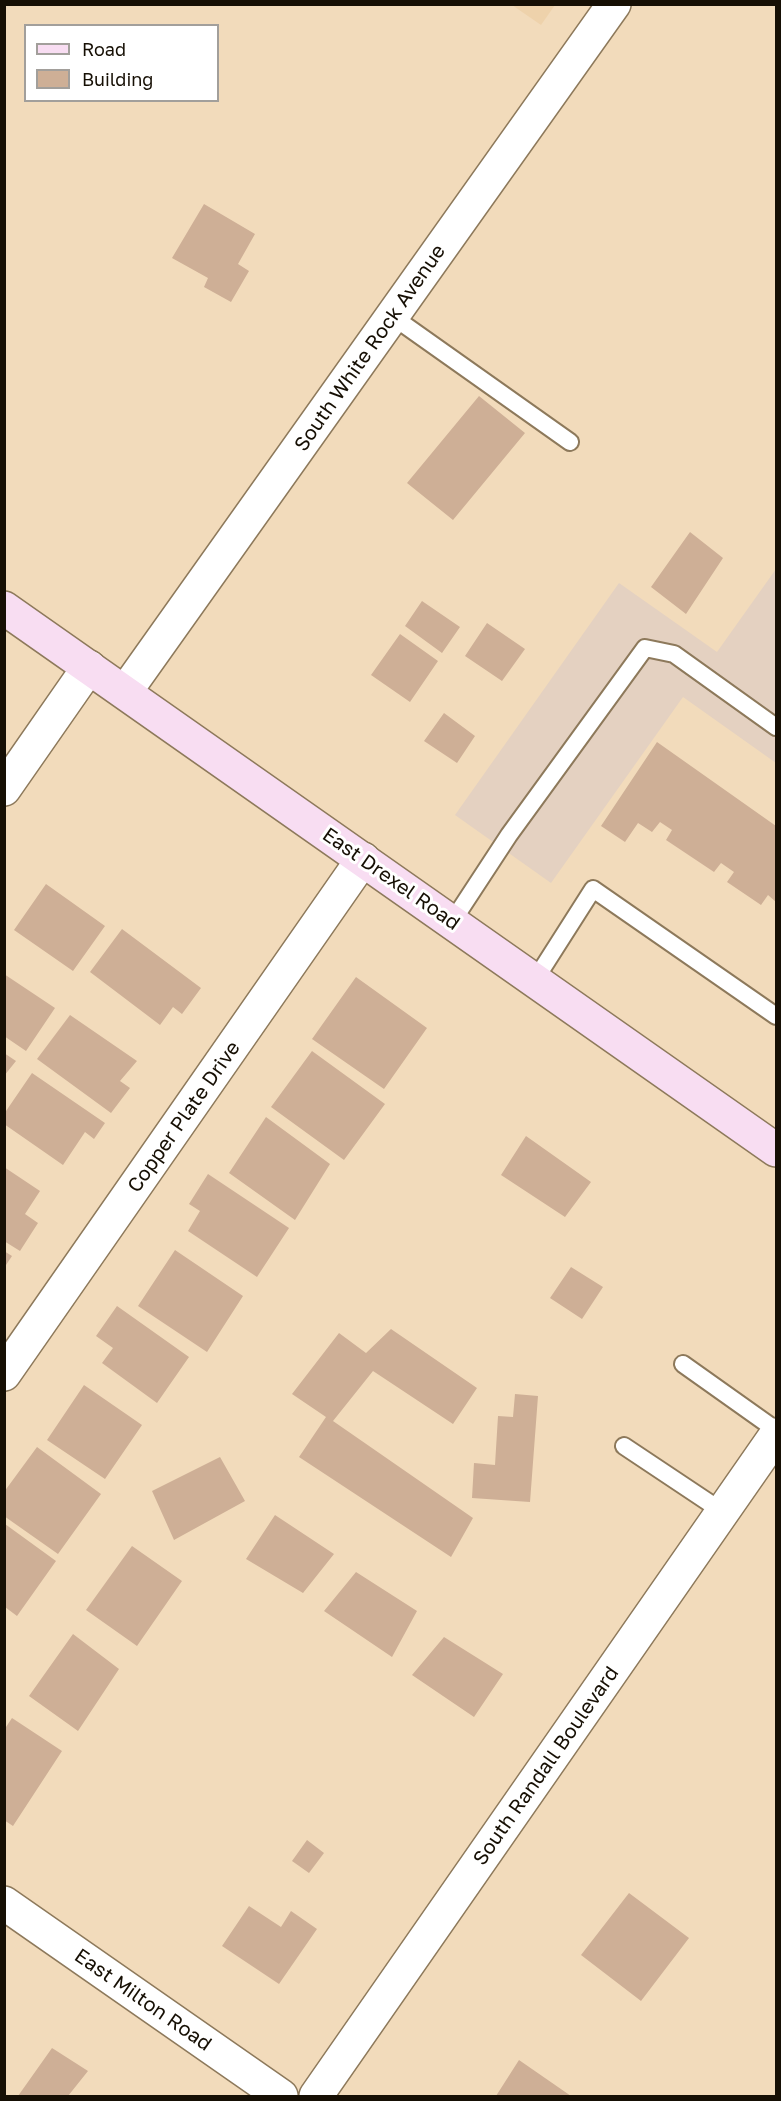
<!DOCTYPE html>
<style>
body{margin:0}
#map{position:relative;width:781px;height:2101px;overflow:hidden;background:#f2dbbb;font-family:"Golos Text",sans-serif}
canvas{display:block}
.frame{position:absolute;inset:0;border:6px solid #160f04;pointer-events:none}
.legend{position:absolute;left:24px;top:24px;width:195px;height:78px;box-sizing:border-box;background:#fff;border:2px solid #a29f9b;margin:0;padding:8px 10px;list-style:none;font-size:18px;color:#160f04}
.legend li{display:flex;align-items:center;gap:12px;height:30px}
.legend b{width:30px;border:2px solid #a29f9b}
</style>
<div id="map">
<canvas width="781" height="2101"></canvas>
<div class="frame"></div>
<ul class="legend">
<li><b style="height:8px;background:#f8ddf2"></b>Road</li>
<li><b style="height:16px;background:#ceaf96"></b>Building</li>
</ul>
</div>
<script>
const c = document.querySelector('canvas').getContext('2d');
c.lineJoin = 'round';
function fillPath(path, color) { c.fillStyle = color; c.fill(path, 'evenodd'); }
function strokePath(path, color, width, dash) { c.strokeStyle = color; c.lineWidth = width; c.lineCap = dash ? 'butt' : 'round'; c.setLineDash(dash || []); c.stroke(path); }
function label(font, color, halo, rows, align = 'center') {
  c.font = font + ' "Golos Text",sans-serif'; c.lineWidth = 6; c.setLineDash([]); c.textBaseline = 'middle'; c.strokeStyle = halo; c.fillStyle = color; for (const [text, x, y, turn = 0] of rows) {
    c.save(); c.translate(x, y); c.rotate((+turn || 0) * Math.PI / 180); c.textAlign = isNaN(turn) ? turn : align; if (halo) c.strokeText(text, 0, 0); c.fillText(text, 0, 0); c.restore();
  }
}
fillPath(new Path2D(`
 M512,5H555L541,25Z`), '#eed2ab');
fillPath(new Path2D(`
 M776,569V763L683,697L551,883L455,815L619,583L717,652Z`), '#e4d1c1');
fillPath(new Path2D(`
 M204,204L255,234L238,264L249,271L231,302L204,287L208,278L172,258Z
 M479,396L525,433L453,520L407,483Z
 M690,532L723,558L686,614L651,587Z
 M422,601L460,627L442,653L405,626Z
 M487,623L525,649L502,681L465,656Z
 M400,634L438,661L410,702L371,675Z
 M444,713L475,736L457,763L424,741Z
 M657,742L776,826V902L768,895L761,905L727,882L734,872L721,863L714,872L666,840L672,830L660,822L652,832L638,823L625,842L601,826Z
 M46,884L105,926L73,971L14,930Z
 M122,929L201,988L182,1014L173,1007L160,1025L90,972Z
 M4,974L55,1008L26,1051L4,1036Z
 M356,977L427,1028L384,1089L312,1039Z
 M70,1015L137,1061L120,1081L130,1088L111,1113L37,1059Z
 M312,1051L385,1104L344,1160L271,1107Z
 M4,1053L16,1061L4,1076Z
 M32,1073L105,1123L94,1139L85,1132L63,1165L4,1124V1114Z
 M266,1117L330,1164L295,1220L229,1173Z
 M526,1136L591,1182L565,1217L501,1175Z
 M4,1167L40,1191L25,1214L38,1223L20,1251L4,1241Z
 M208,1174L289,1228L257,1277L188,1231L200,1211L189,1204Z
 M175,1250L243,1296L207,1352L138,1306Z
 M4,1251L12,1256L4,1268Z
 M571,1267L603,1287L582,1319L550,1298Z
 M117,1306L189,1357L157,1403L102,1363L113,1348L96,1336Z
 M391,1329L477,1388L453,1424L373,1371L333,1421L473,1518L451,1557L299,1457L326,1417L292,1394L339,1333L366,1353Z
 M84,1385L142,1425L105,1479L47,1440Z
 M515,1394L538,1396L530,1502L472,1498L474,1463L495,1465L498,1416L513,1417Z
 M37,1447L101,1494L58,1554L4,1516V1492Z
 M220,1457L245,1501L174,1540L152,1491Z
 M275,1515L334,1554L303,1593L246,1559Z
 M5,1524L56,1561L17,1616L5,1607Z
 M132,1546L182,1581L137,1646L86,1610Z
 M356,1572L417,1611L392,1657L324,1611Z
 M73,1634L119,1669L78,1731L29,1696Z
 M444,1637L503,1674L474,1717L412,1675Z
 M12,1718L62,1751L13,1826L4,1820V1730Z
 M307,1840L324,1853L309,1873L292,1861Z
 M629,1893L689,1938L641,2001L581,1955Z
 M249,1906L281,1927L291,1911L317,1929L279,1984L222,1946Z
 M52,2048L88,2071L68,2096H18Z
 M519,2060L571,2096H496Z`), '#ceaf96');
const lane = new Path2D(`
 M392,316L570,442
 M452,922L509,835L645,648L674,654L776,727
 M535,980L593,889L776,1016
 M683,1364L776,1430
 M624,1446L723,1512`);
const street = new Path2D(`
 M125,692L614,4
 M4,789L89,667
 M4,1374L363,859
 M4,1903L281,2096
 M316,2096L776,1435`);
const secondary = new Path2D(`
 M4,608L776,1150`);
strokePath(lane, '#8d795b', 20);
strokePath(street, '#8d795b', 36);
strokePath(secondary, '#8d795b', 36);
strokePath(lane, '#fff', 16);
strokePath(street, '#fff', 33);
strokePath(secondary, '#f8ddf2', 33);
label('20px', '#160f04', '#fff', [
 ["South White Rock Avenue",370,348,-55],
 ["East Drexel Road",391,879,35],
 ["Copper Plate Drive",184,1117,-55],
 ["South Randall Boulevard",546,1766,-55],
 ["East Milton Road",143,2000,35]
]);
</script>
